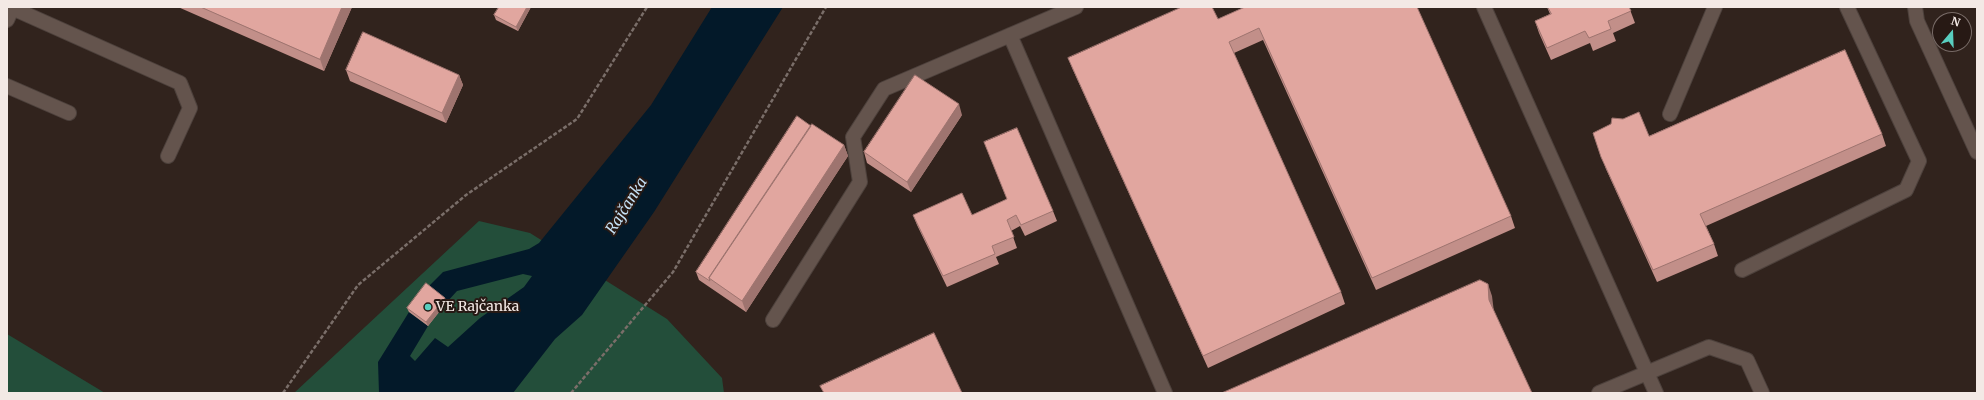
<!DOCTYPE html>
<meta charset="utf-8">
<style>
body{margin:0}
#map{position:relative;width:1984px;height:400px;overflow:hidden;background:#31231d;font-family:Merriweather,serif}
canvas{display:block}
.frame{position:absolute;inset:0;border:8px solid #f3e9e5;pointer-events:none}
.north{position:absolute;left:1932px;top:12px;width:40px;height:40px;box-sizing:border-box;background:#271914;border:1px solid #796c68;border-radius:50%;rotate:19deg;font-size:11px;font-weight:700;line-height:16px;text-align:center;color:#f3e9e5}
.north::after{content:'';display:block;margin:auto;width:14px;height:18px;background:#59cebf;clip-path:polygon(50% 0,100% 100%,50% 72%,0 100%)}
</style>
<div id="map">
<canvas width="1984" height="400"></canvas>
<div class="frame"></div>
<div class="north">N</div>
</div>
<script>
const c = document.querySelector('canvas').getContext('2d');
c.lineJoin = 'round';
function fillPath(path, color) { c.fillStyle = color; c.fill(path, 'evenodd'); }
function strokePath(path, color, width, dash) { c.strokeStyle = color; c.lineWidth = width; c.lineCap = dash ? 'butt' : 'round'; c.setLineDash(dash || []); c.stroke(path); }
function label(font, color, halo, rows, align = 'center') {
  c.font = font + ' Merriweather,serif'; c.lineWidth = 4; c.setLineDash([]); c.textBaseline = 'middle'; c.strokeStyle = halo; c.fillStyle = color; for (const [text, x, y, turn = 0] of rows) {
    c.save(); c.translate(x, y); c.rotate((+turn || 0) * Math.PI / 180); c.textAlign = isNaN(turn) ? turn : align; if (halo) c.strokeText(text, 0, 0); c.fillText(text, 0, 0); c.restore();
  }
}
fillPath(new Path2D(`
 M479,221L530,233L667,319L722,378L724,393H294Z
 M7,334L105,393H7Z`), '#234e3a');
fillPath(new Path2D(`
 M712,7H783L654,212L582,315L555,339L513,393H379L378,362L409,312L428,326L410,356L415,361L435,338L448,347L480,318L524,287L532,276L523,274L457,291L447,302L428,287L443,272L529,249L539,243L651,105Z`), '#031929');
const service = new Path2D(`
 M10,7L180,83L190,108L168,156
 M1484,7L1656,393
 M1915,7L1917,21L1977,152
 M7,20L13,7
 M1010,35L1165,393
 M7,86L69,113
 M1670,114L1715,7
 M1742,270L1906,190L1919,161L1847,7
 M773,320L860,182L853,137L884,89L1076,7
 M1599,393L1709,347L1747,360L1762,393`);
strokePath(service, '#4d413c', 16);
strokePath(new Path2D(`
 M283,393L358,285L466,195L577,119L647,7
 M571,393L673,272L826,7`), '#7a6e69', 2.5, [4, 2]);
strokePath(service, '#64544d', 14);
fillPath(new Path2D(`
 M178,7H352L324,71Z
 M531,7L518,31L496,20L494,15Z
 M1245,7L1511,216L1515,228L1376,290L1263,40L1234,53L1341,292L1345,304L1208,368L1073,70L1068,58L1218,19Z
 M1547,7H1629L1635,23L1613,33L1616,41L1593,51L1590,43L1551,60L1539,33L1535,21L1550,14Z
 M346,70L459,75L463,85L446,123L350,81Z
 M962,115L911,192L867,163L864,152Z
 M811,126L844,145L848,156L746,312L699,280L696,272Z
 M1593,133L1649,136L1882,134L1886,146L1706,226L1714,244L1718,256L1657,282L1606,169Z
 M984,142L1053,211L1057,221L1025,236L1020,226L1011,231L1017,248L996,257L999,264L947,287L917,225L913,215H972L1007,199Z
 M447,302L428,326L409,312L407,308Z`), '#c28f89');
fillPath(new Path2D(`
 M342,7H352L324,71L320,59Z
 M527,7H531L518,31L516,27Z
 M459,75L463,85L446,123L442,113Z
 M959,104L962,115L911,192L907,182Z
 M844,145L848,156L746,312L742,301Z
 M1488,284L1492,296L1494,312L1489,300Z
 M445,298L447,302L428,326L426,322Z`), '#9e746f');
const building = new Path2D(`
 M201,7H342L320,59Z
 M499,7H527L516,27L494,15Z
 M1182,7H1212L1218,19L1245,7H1417L1511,216L1372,278L1259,28L1229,42L1341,292L1203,356L1068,58Z
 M1548,7H1629L1631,11L1608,21L1611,29L1589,38L1585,31L1547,48L1535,21L1551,14Z
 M363,32L459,75L442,113L346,70Z
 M1845,50L1882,134L1700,214L1714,244L1653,270L1601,157L1593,133L1611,124L1612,118L1623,119L1639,112L1649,136Z
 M915,75L959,104L907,182L864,152Z
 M797,116L811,126L709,278L710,281L696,272Z
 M812,124L844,145L742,301L709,278Z
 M1017,128L1053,211L1021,225L1016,215L1007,220L1014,237L992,246L995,254L943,276L913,215L962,193L972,215L1007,199L984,142Z
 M1480,280L1488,284L1489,300L1532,393H1222Z
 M426,283L445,298L426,322L407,308Z
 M934,333L962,393H824L820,386Z`);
fillPath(building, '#e1a69f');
strokePath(building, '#9e746f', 1);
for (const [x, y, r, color] of [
 [428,307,4,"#59cebf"]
]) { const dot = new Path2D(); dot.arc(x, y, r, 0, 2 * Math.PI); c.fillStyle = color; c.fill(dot); strokePath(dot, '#271914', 1.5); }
label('14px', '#f3e9e5', '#271914', [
 ["VE Rajčanka",436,307]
], 'left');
label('italic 15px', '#c5e0f5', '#271914', [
 ["Rajčanka",627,206,-58]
]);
</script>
